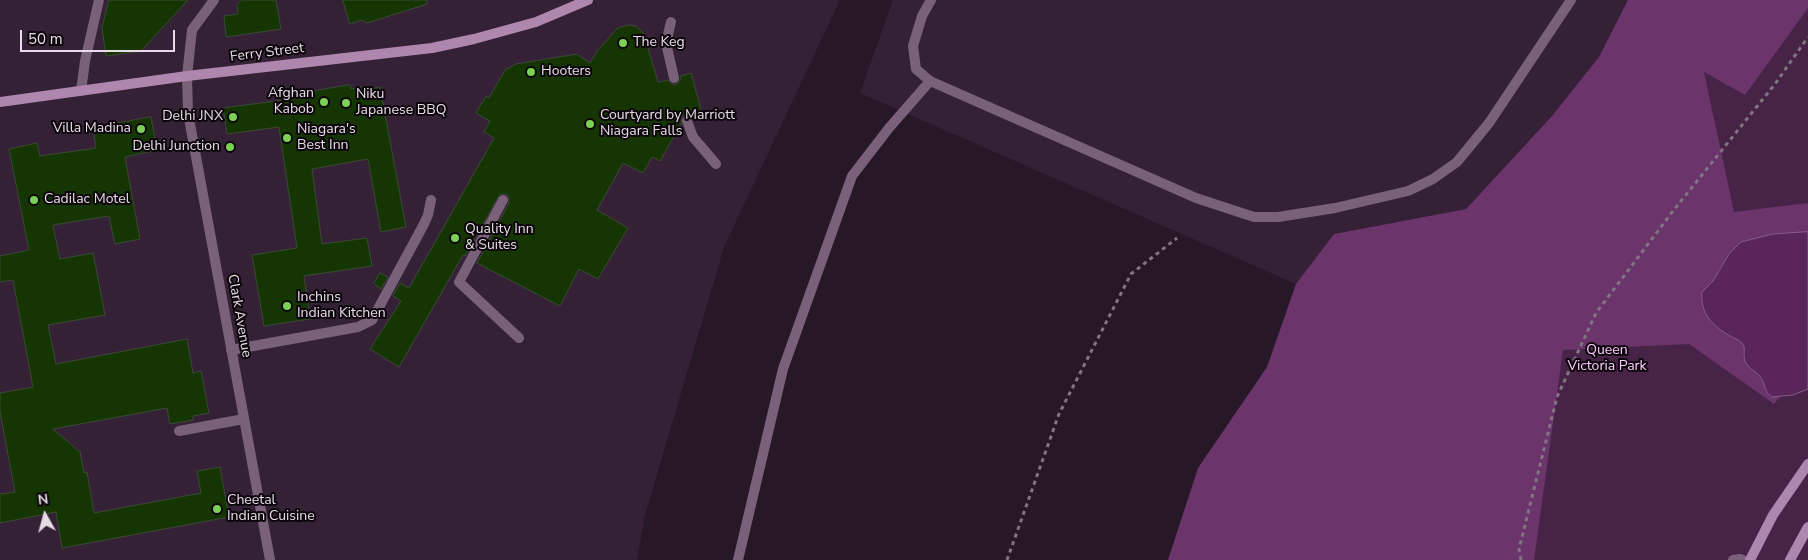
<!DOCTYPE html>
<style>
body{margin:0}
#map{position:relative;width:1808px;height:560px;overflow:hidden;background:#271828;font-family:"Nunito Sans",sans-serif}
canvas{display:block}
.north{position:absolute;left:20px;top:490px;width:50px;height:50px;-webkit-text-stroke:4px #0c060c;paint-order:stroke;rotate:353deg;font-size:14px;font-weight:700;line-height:20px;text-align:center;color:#e7dce6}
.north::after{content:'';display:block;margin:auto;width:18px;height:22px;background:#e7dce6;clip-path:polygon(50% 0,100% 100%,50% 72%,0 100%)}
.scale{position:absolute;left:20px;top:30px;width:155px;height:22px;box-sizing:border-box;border:2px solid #e7dce6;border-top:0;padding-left:6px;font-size:15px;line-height:18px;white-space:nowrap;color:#e7dce6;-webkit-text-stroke:4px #0c060c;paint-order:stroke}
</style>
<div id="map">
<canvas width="1808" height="560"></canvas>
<div class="north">N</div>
<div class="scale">50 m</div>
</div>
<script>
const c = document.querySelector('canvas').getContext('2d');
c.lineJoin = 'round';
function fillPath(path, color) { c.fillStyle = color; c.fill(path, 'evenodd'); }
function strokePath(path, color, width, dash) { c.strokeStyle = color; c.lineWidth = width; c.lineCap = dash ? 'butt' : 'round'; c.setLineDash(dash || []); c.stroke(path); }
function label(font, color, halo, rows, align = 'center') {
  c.font = font + ' "Nunito Sans",sans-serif'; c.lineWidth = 4; c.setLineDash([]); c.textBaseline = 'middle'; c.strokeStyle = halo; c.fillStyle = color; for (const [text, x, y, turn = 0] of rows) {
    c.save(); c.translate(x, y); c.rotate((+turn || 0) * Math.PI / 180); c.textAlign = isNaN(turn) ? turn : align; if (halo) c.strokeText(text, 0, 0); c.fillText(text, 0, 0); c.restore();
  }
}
fillPath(new Path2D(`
 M0,0H840L724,247L645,515L637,560H0Z
 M893,0H1628L1599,57L1552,116L1466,209L1334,234L1296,284L860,93Z`), '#352135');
fillPath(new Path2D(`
 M1628,0H1808V560H1233L1552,116L1599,57Z`), '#462347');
fillPath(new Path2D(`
 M1628,0H1808V8L1745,95L1704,72L1734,212L1808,203V362L1774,404L1689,344L1563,350L1534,560H1168L1198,468L1267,367L1296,284L1334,234L1466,209L1552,116L1599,57Z`), '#6b356c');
const water = new Path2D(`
 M1808,232V389L1793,395L1772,397C1764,392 1766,385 1761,378C1757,371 1748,369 1745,361C1743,356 1745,351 1744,346C1742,341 1736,339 1732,337C1713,327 1700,314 1702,292L1713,281L1729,254L1741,242L1773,234Z`);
fillPath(water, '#59255b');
strokePath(water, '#845c85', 1);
const building = new Path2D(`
 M109,0H188L141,51L106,56L102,28Z
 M242,0H276L281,29L226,37L224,16L238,14L237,5Z
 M343,0H427V4L367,23L362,20L350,24Z
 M629,25L636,26L644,34L658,82L667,80L672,84L676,85L680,80L681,76L691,73L703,117L694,119L689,114L682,116L681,124L660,161L652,157L643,173L623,163L597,210L628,228L598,279L579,269L560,306L477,263L509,203V197L507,194H500L465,256L463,255L399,367L370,349L401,301L393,296L400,283L409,288L494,138L484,132L490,121L476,113L486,96L489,98L505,70L516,64L577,54L590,63L598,50L618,28Z
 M350,85L351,89L366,86V90L380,87L406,227L381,232L368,159L312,169L322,244L367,238L372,266L304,276L310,319L264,326L252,255L297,248L279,127L227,134L223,108L305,97L304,93Z
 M151,117L157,150L125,157L140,239L115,244L109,216L53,225L60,259L93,253L105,315L48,325L56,364L187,339L193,373L201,371L209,413L193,416V420L170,424L167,408L53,429L80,452L84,473L87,472L94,513L201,493L197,471L220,467L229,517L62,548L56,512L0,523V494L15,492L0,412V393L33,387L13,280L0,282V256L29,250L9,149L37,143L40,156L96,148L93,128Z
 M380,273L388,277L381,289L374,284Z`);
fillPath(building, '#153603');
strokePath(building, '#3b4936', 1);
strokePath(new Path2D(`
 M1007,560L1059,414L1131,274L1177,238
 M1521,560L1519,549L1557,397L1596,313L1673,211L1775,84L1808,37`), '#827582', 3, [4, 4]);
strokePath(new Path2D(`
 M671,22L666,43L674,78
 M81,91L85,61L99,0
 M687,121L693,137L716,164
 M503,200L459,282L519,338
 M231,350L358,327L372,320L424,224L428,215L431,200
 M179,431L244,419
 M738,560L783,369L852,176L889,128L930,81L1196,198L1254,217H1278L1335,208L1408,191L1433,179L1457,162L1489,123L1571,0
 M1733,560L1740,559L1743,560`), '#796179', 10);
strokePath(new Path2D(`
 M214,0L192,30L187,76L188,113L270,560
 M930,81L916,69L913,46L922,16L931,0`), '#796179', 10);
strokePath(new Path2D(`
 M0,102L187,76L432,48L474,39L536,22L588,0
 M1750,560L1773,515L1808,464
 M1790,560L1808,527`), '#ae86ae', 10);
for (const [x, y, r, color] of [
 [623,43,5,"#7bd155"],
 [531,72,5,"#7bd155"],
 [324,102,5,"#7bd155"],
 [346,103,5,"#7bd155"],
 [233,117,5,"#7bd155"],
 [590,124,5,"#7bd155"],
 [141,129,5,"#7bd155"],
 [287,138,5,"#7bd155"],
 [230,147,5,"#7bd155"],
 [34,200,5,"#7bd155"],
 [455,238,5,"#7bd155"],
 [287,306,5,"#7bd155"],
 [217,509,5,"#7bd155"]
]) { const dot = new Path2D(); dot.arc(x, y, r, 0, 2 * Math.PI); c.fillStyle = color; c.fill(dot); strokePath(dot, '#0c060c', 2); }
label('14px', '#e7dce6', '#0c060c', [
 ["The Keg",633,43],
 ["Hooters",541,72],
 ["Afghan",314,94,"right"],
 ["Kabob",314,110,"right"],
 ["Niku",356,95],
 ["Japanese BBQ",356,111],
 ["Courtyard by Marriott",600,116],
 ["Niagara Falls",600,132],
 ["Delhi JNX",223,117,"right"],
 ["Villa Madina",131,129,"right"],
 ["Niagara's",297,130],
 ["Best Inn",297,146],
 ["Delhi Junction",220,147,"right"],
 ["Cadilac Motel",44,200],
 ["Quality Inn",465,230],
 ["& Suites",465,246],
 ["Inchins",297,298],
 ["Indian Kitchen",297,314],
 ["Cheetal",227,501],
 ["Indian Cuisine",227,517]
], 'left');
label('14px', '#e7dce6', '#0c060c', [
 ["Ferry Street",267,53,-7],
 ["Clark Avenue",239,316,80]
]);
label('14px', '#fbcbfb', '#0c060c', [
 ["Queen",1607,351],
 ["Victoria Park",1607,367]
]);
</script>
